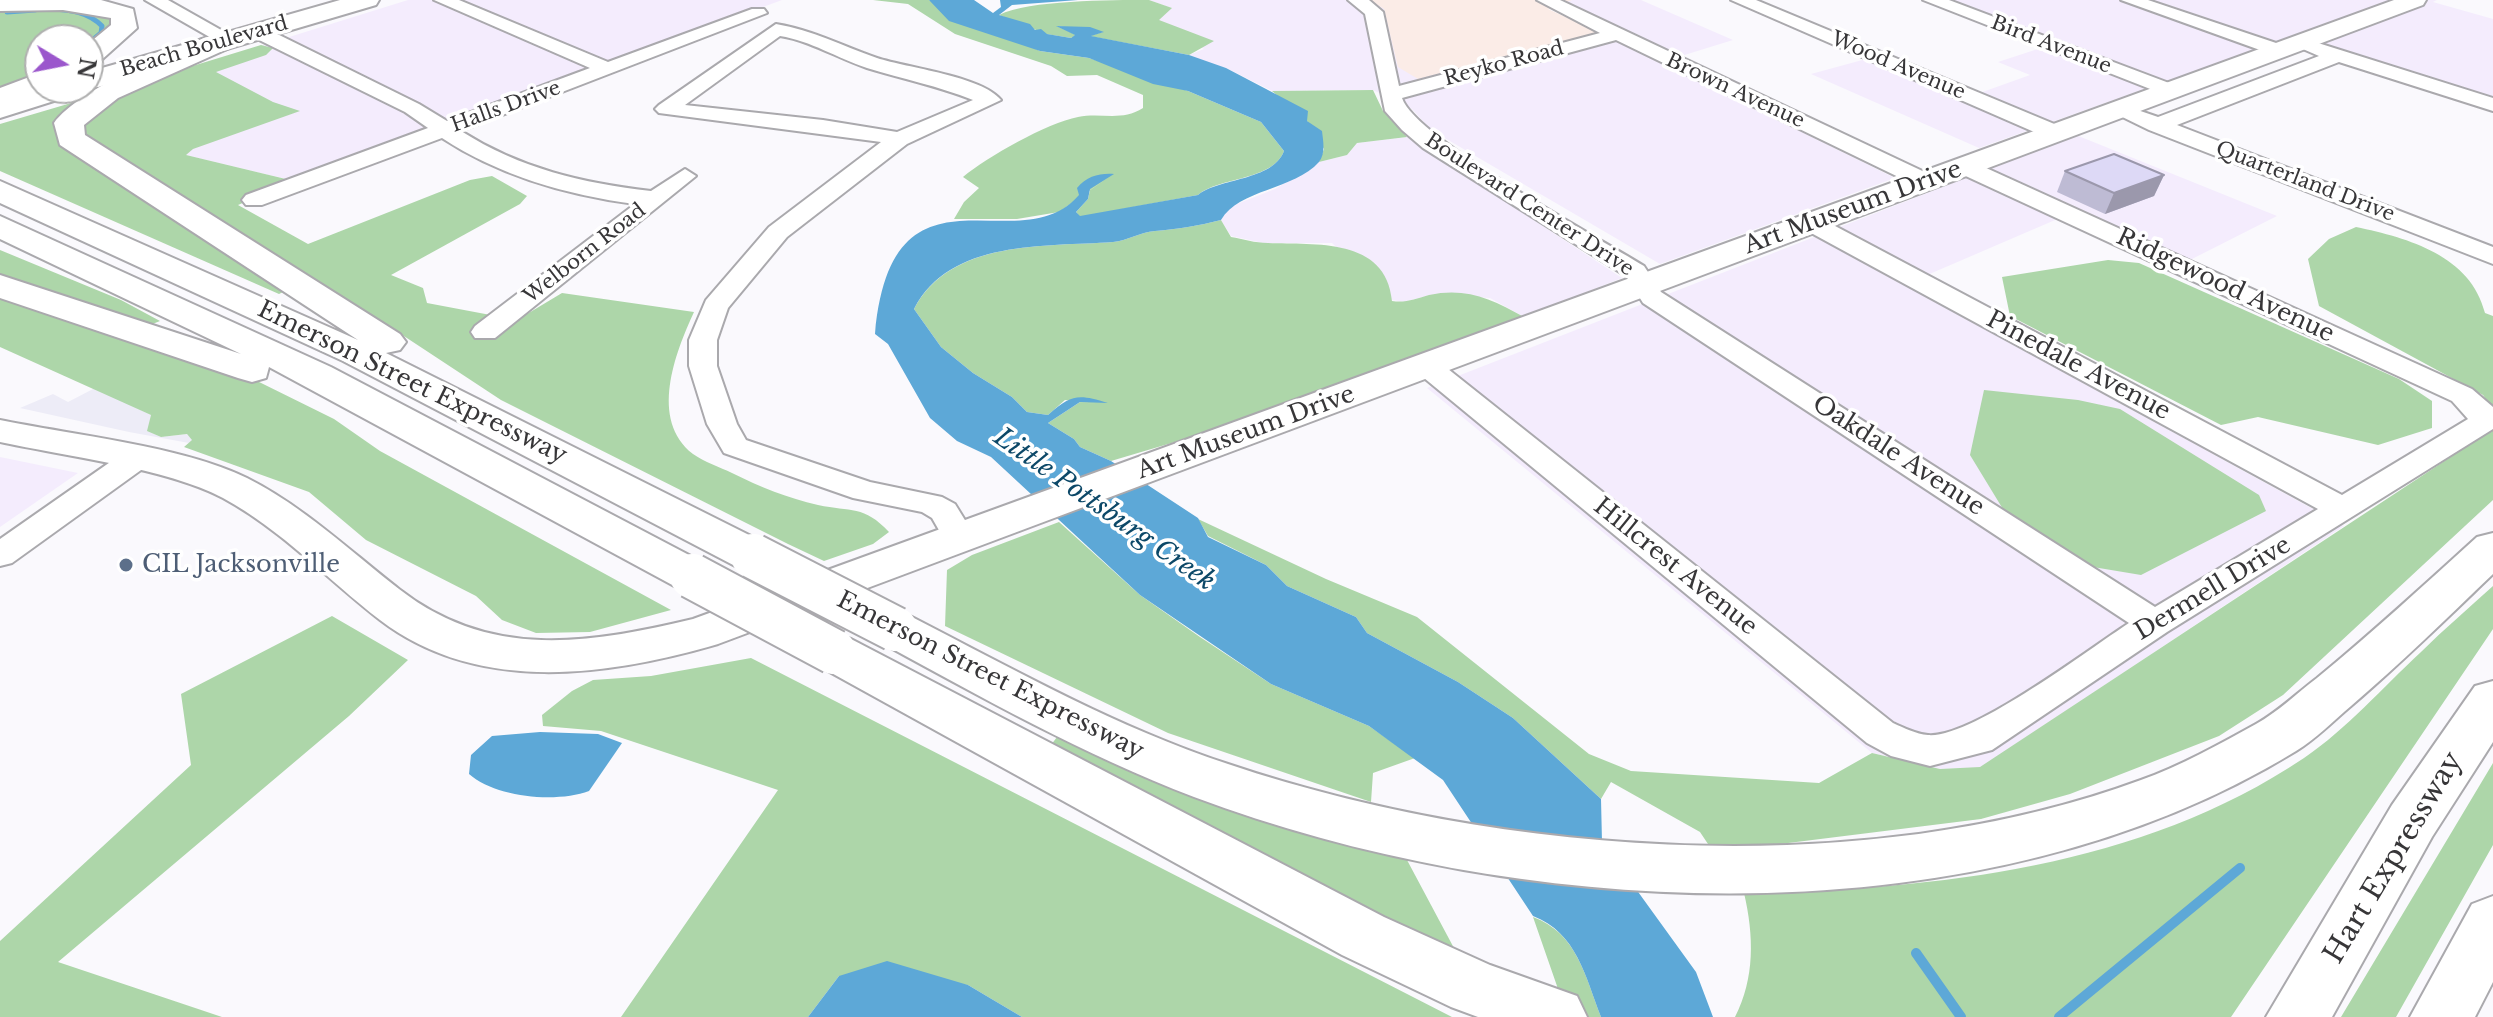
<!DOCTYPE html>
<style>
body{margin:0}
#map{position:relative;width:2493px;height:1017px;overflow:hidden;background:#faf9fd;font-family:"Libre Baskerville",serif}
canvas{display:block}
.north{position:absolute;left:24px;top:24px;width:80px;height:80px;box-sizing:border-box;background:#fff;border:2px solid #afafaf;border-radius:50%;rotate:100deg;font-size:22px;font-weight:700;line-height:32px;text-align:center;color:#373638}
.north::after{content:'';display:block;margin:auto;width:28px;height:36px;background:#9b57cc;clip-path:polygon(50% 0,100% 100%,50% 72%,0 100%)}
</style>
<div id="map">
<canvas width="2493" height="1017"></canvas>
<div class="north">N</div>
</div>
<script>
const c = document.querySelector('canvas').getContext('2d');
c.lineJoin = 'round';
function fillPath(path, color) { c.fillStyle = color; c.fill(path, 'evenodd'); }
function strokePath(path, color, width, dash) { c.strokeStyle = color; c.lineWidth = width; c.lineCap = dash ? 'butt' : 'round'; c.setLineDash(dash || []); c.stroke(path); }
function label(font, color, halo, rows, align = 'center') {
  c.font = font + ' "Libre Baskerville",serif'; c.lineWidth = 7; c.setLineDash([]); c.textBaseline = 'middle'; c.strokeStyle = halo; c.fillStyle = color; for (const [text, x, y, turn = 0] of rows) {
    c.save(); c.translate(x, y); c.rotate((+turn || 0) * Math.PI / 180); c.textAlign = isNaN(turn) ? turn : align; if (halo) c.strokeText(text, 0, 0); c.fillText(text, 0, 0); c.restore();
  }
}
fillPath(new Path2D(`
 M408,0H782L294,181L185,155L192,149L116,112L241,52Z
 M1149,0H1370L1384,8L1418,78L1599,32L1895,178L1660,264L1431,130L1412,109L1373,90L1272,91L1226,68L1197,61L1189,55L1204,49L1158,20L1171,8Z
 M1572,0H1641L1733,40L1678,57L1563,2Z
 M1937,0H2437L2433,2L2493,19V100L2293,36L1979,148L1811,74L1866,59L1963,99L2030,75L1998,62L2053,44Z
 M2076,135L2277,216L2186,262L2076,211L1904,285L2344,526L1980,768L1940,769L1872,753L1427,388Z
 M1407,137L1622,278L1524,317L1490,298L1431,295L1404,302L1392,300L1332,243H1263L1231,236L1221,220L1229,207L1275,189L1319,162L1347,155L1357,143Z
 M0,457L78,473L0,527Z`), '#f4ecfd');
fillPath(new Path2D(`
 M95,388L151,415L148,431L161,437L187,434L193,440L189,443L129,432L20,408L53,394L68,402Z`), '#edecf7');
fillPath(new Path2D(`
 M1370,0H1572L1548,9L1599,32L1418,79L1398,67L1384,9Z`), '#fbece7');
fillPath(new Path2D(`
 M873,0H929L1040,51L1089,58L1188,91L1261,122L1284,151C1273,181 1218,177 1198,195L1080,217L1076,212L1088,199L1090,190L1113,174L1059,212L1017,219H954L964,202L979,188L963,177C987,157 1047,123 1078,117C1101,112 1121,122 1143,108V95L1097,75L1067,76L1051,66L955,34L908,4Z
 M1149,0L1172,8L1159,20L1214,41L1189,55L1089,36L1103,32L1057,26L1076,35L1071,38L1046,34L999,15C1029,0 1110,0 1149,0Z
 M0,7L100,9L116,22L88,51V40H40V73L0,89Z
 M261,45L273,48L266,55L216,72L273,102L300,111L193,149L186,155L294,181L238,205L308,244L470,180L492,176L527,196L520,204L391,275L423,288L427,303L517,320L562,293L694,312C675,353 649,420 693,454C704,462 720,467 732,473C760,487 788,498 818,505C851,512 864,505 889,532L873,544L824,561L788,544L501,400L375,317L204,219L84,135L82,126L109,98H119L173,72Z
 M1373,90L1383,111L1407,137L1357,143L1347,155L1319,162L1324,149L1307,121L1272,91Z
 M88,98L61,126L289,289L279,294L0,171V124Z
 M1221,220L1231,237C1243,239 1255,243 1268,243C1315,245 1386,237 1392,301C1406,303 1415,299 1429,295C1466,287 1492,299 1524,317L1195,436L1111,461L1080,447L1074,439L1048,423L1080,402L1104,405L1065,400L1048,415L1027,412L1012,397L973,373L941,347L914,309C951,239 1045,247 1113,242C1127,241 1140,232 1155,231C1178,229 1198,226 1221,220Z
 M2356,227C2409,238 2471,256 2485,313L2493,316V409L2483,395L2319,306L2308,259L2329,239Z
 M0,250L121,300L160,321L150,325L0,278Z
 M2108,260L2139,263L2399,379L2432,401V428L2378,445L2258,417L2221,425L2010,316L2002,277Z
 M0,292L249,377L334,419L380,451L671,610L590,632L536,633L502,620L476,596L366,540L309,492L184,447L192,440L187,434L161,437L147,431L151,415L0,347Z
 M1984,390L2078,400L2120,409L2259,495L2266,511L2141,575L2093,567L2009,519L1970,455Z
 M2493,429V500L2283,695L2219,736L2070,794L1981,819L1748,848L1710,847L1700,832L1611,782L1601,799L1513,718L1458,682L1367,633L1356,617L1287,586L1266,565L1208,536L1198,519L1326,579L1417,617L1589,754L1631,771L1819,783L1872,753L1940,769L1980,767Z
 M1059,522L1140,595L1200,637L1271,684L1369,726L1415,758L1373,773L1371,802L1168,733L945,626L947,570L972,555Z
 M2493,586V629L2231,1017H1735C1755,978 1754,936 1744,893C1937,889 2140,868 2304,758C2348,728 2382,688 2421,652C2444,629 2469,608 2493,586Z
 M332,616L408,660L349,716L58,962L222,1017H0V941L191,765L181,694Z
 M751,658L1452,1017H1022L968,985L839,976L808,1017H621L778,790L601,731L543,726L542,715L572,691L593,680L651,676Z
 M1057,737C1171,788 1287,826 1407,860L1455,950L1335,897L1051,745Z
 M2493,763V845L2396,1017H2341Z
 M1533,917C1577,933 1585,976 1601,1017H1561L1557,986Z`), '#add6a9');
fillPath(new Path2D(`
 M929,0H974L993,13L1001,7L1000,0H1078L1012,5L999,15L1030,24L1035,30L1041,29L1047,34L1071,38L1075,35L1056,26L1090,27L1104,32L1091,36L1189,55L1226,68L1308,111L1307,121L1322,131C1323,141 1326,153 1319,162C1294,190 1239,189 1221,220C1198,226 1178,229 1155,231C1140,232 1127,241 1113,242C1045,247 950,239 914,309L941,347L973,373L1012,397L1027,412L1048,415C1072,394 1078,394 1108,403L1080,402L1048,423L1074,439L1080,447L1111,461L1198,518L1208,537L1266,565L1287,586L1356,617L1367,633L1458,682L1513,718L1601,799L1602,842L1696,972L1713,1017H1601C1585,976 1577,933 1533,916L1443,780L1369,726L1271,684L1140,595L991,457L957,441L930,418L888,344L875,334C892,148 1019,265 1079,195L1077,188C1087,176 1100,173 1114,174L1090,189L1088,199L1076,212L1080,216L1198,195C1218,178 1273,181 1284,151L1261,122L1188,91L1153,84L1089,58L1040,51L949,21Z
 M540,732L598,734L622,743L589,791C557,803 496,798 469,774L471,755L492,736Z
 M887,961L968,985L1022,1017H808L839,976Z`), '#5da8d7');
strokePath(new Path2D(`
 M52,9C71,10 88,12 102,26L101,33L88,44
 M7,12L35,10`), '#5da8d7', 5);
strokePath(new Path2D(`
 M1916,953L1961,1017
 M2059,1017L2240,868`), '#5da8d7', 10);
const minor = new Path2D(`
 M145,0H168L237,39L234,43H220Z
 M434,0H459L608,62L752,9H764L767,13L461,131C521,169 582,183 651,191L685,169L696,176L495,338H475L471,332L475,326L635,204C567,195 500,176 442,138L262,205H246L242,200L246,195L428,128L405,112L249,35V27H263L419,104L447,121L590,68Z
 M1348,0H1369L1383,12L1399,86L1600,33L1537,0H1560L1933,176L1937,181L1933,186H1917L1616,40L1402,98C1415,138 1599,238 1644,266L1661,292L2155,607L2318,509L1802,228L1799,223L1802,218H1820L2342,495L2468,419L2452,401L1957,172L1954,167L1957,162H1973L2472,389L2493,407V429L2167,632L1992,750L1930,766L1891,756L1867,743L1418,373L1414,367L1418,361H1438L1893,723C1904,728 1916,734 1928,735C1971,739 2089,649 2129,623L1643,303L1626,276L1423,148L1402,130L1385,111L1365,14Z
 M1731,0H1756L2064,128L2067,133L2064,138H2048Z
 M1923,0H1949L2177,86L2180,90L2177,94H2163Z
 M2121,0H2148L2285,46L2288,50L2285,54H2271Z
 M776,24C813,30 842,46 877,58C907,68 982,76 1001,100L907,144L787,237L728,308L717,340V366L737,424L746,440L870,482L942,497L955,504L976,538L972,546L960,549L948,546L932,518L922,512L853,498L724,453L707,424L689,366V340L706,300L769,227L881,142L659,113L655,109L659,105ZM780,36C811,41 837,58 867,68C903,79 938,86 973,100L897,132L823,120L685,105Z
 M2299,37L2493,98V111L2339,62L2177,125L2493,247V264L2149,130L2106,109L2117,103L2158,117L2319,56L2289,43Z
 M137,449L148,451L152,458L148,465L12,563L0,566V539L126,451Z`);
const tertiary = new Path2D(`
 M2394,0H2426L2423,5L718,644C608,676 478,695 380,620C328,580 282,530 223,498C167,468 64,456 0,442V420C73,435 182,446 247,478C303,506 350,551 399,589C490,660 588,644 693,619Z`);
const trunk = new Path2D(`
 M340,0H379L376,5L98,87L83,88H88V72Z
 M40,87L80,88L76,94L0,118V100Z`);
const motorway = new Path2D(`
 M0,0H101L133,9L137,28L98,63L88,65V44L111,25V18L63,10L0,11Z
 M227,31L240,39L236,45L118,98L84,125L85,135L400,334L406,342L400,350L386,353L769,545L776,556L769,567L753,571L737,567L343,361L0,203V181L358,340L60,145L54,123C77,90 187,41 227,31Z
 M40,73V88H47L0,108V88Z
 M0,216L331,367L708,565L715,576L708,587L692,592L676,587L269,367L266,378L252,382L238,378L0,298V275L241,354L0,239Z
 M2493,533V574C2446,619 2400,664 2351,706C2333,721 2316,739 2296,751C1983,943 1529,923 1194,797C1084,755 981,697 878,641L871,629L878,617L895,612L912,617C1015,670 1118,728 1228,764C1504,857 1865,882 2141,780C2180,766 2220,744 2256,724C2278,712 2297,693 2317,678C2372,633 2424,585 2477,537Z
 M834,634L851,639L1384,917L1490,965L1577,996L1587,1017H1478L1451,1007L1342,955L817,665L809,652L817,639Z
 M2493,681V742L2432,837L2332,1017H2266L2392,805L2475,686Z
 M2493,896V982L2475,1017H2410L2472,904Z`);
strokePath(minor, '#aaa9ad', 4);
strokePath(tertiary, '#aaa9ad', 4);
strokePath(trunk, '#aaa9ad', 4);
strokePath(motorway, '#aaa9ad', 4);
fillPath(minor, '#fff');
fillPath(tertiary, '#fff');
fillPath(trunk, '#fff');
fillPath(motorway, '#fff');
const motorwayBridge = new Path2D(`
 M753,556L895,629
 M692,576L834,652`);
strokePath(motorwayBridge, '#aaa9ad', 48, []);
strokePath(motorwayBridge, '#fff', 44);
fillPath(new Path2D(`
 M2065,171L2164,175L2154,196L2105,214L2057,192Z`), '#bebbd4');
fillPath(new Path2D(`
 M2164,175L2154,196L2105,214L2114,193Z`), '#9b98ac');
const building = new Path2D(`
 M2114,154L2164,175L2114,193L2065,171Z`);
fillPath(building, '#ddd9f6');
strokePath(building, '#9b98ac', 2);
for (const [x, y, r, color] of [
 [126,565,8,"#5c6f8a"]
]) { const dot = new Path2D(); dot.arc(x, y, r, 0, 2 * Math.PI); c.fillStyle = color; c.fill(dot); strokePath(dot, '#fff', 3); }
label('20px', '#373638', '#fff', [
 ["Bird Avenue",2051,45,21],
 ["Beach Boulevard",204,47,-16],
 ["Reyko Road",1504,64,-15],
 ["Wood Avenue",1898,66,23],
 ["Brown Avenue",1735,91,25],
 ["Halls Drive",506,107,-20],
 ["Quarterland Drive",2305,182,21],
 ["Boulevard Center Drive",1529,205,33],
 ["Welborn Road",585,254,-38]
]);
label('24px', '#373638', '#fff', [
 ["Art Museum Drive",1853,208,-20],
 ["Ridgewood Avenue",2225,286,25],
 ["Pinedale Avenue",2078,366,28],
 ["Emerson Street Expressway",412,383,26],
 ["Art Museum Drive",1246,433,-20],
 ["Oakdale Avenue",1898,456,33],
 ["Hillcrest Avenue",1675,567,39],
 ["Dermell Drive",2213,589,-31],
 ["Emerson Street Expressway",990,676,27]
]);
label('24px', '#4e5e75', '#fff', [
 ["CIL Jacksonville",142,565]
], 'left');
label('italic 26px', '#0c4868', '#fff', [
 ["Little Pottsburg Creek",1104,510,35]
]);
label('28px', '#373638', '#fff', [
 ["Hart Expressway",2394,858,-59]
]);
</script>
